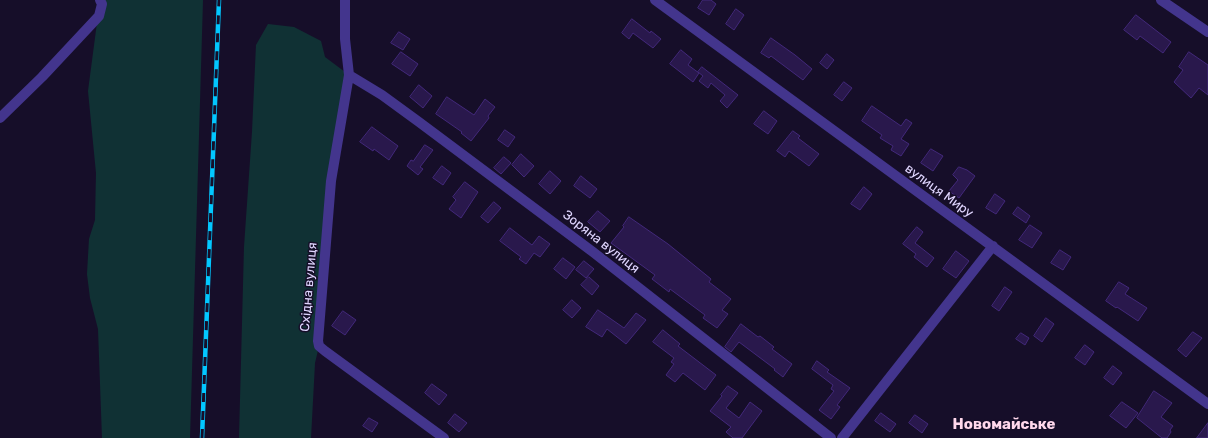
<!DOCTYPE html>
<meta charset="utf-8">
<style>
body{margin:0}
canvas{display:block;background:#160e29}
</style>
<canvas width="1208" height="438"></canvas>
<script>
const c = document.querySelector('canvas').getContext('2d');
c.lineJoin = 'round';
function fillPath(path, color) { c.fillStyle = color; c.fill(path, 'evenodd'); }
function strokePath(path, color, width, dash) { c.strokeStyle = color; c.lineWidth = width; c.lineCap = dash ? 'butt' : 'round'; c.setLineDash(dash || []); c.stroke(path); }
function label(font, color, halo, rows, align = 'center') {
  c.font = font + ' Rubik,sans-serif'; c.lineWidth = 3; c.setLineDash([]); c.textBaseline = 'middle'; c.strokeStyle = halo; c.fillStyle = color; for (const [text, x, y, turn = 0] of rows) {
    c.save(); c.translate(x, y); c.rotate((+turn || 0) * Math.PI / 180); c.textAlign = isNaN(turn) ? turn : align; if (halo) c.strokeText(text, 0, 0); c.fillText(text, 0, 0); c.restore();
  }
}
fillPath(new Path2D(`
 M100,0H203L190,438H102L98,329L90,298L87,274L89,239L95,220L96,173L88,91Z
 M268,24L294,27L321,41L325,57L349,75L331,181L319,346L315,363L311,438H239L244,247L252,132L256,45Z`), '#103134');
const building = new Path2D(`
 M703,0H711L716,4L709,15L698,8Z
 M736,9L744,15L734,30L726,24Z
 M1136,15L1171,42L1163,53L1140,36L1137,40L1124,30Z
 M632,19L650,33L651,31L661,39L653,48L633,33L629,39L622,33Z
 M399,32L410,39L403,50L391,43Z
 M771,38L795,55L812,69L803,80L771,56L769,58L761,53Z
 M681,50L692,59L688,65L699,73L693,82L670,64Z
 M401,52L418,64L410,76L392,64Z
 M1189,52L1208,65V95L1199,88L1191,98L1174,82L1183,70L1179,67Z
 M827,54L834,60L827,69L820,63Z
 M702,67L738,95L727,108L720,101L725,95L711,83L708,88L699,81L703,76L698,72Z
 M844,82L852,88L842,101L834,95Z
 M419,85L432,96L423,108L410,97Z
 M447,97L474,115L485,99L495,107L488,116L489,118L471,141L461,133L462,132L436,114Z
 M872,106L901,126L906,119L912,123L901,139L909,144L901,156L891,150L893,146L880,138L882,135L862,121Z
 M764,111L777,121L768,134L754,124Z
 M372,127L398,146L389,160L374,149L373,151L360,142Z
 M505,130L515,137L508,147L498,140Z
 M793,131L800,136L798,138L819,154L809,166L789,151L785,157L777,151Z
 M425,145L433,150L420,167L423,169L418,175L407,166L411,160L413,161Z
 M931,149L943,156L933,171L921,163Z
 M521,154L534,166L524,177L512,165Z
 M504,157L511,163L501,174L494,168Z
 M442,166L451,173L443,185L433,178Z
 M959,167L967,170L975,176L959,198L949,191L958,180L953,175Z
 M550,171L561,181L550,194L539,184Z
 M581,176L597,189L590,198L574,186Z
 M465,182L478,192L461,218L449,209L456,200L453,197Z
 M864,187L872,194L860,210L851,204Z
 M995,194L1005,201L996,214L986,208Z
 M494,202L501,208L488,223L481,217Z
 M1018,207L1030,216L1026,223L1013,214Z
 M598,211L610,221L600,232L588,222Z
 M629,217L668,244L711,279L709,282L731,299L722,310L728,314L717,328L703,318L705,315L670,289L669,292L652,279L655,275L611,243L624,227L623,226Z
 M1030,225L1042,233L1032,248L1019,240Z
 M917,227L923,232L915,243L934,258L927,267L914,257L916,254L903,244Z
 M510,228L532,245L539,236L550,244L540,257L534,253L526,264L519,259L521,257L500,241Z
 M1060,250L1071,257L1063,270L1051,263Z
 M956,251L969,261L956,278L943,269Z
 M563,258L575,267L566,279L554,269Z
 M584,261L594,269L586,278L576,270Z
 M589,277L599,286L592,295L581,285Z
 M1119,282L1129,288L1125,294L1147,308L1138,321L1117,307L1116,308L1106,301Z
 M1005,287L1012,292L999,311L992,306Z
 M572,300L581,308L572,318L563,310Z
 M598,310L624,328L636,313L646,320L626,344L607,329L602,337L586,327Z
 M343,311L356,320L345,335L332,326Z
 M1046,318L1054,324L1042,342L1034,336Z
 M741,324L758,337L760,336L774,347L772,349L792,364L783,377L774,370L775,369L739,342L731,352L725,347Z
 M663,330L680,344L678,346L716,375L705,390L683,373L675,382L666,375L674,364L671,362L674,358L653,342Z
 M1193,332L1202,338L1186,357L1178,350Z
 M1021,333L1029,338L1025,345L1016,339Z
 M1085,345L1094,352L1085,365L1075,358Z
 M817,361L829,370L827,372L850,388L837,405L840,407L831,419L819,410L834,391L831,389L833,385L812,369Z
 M1113,366L1122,373L1113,385L1104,378Z
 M432,384L447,395L439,405L425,393Z
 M728,386L738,393L726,408L739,418L750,402L762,411L742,438H733L726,432L731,427L710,411L722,396L721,395Z
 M1154,391L1172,403L1161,417L1173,426L1170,430L1171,432L1167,438H1162L1137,418Z
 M1122,402L1138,413L1126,428L1110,416Z
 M881,413L896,424L890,432L875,421Z
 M455,414L467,423L459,432L448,423Z
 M915,415L928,424L922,433L909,423Z
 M369,418L378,423L372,432L363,426Z
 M1208,423V438H1197Z`);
fillPath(building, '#29184c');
strokePath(building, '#42287a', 1);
strokePath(new Path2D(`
 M345,0V39L349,75L331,181L318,341L319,346L325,351L444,438
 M655,0L1208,404
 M1161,0L1208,32
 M349,75L382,95L419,122L593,252L831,438
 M0,118L42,77L99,16L102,4L100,0
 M842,438L993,246`), '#43358d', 10);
const rail = new Path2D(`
 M202,438L219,0`);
strokePath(rail, '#02c7ff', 4.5);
strokePath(rail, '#160e29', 3, [9]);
label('13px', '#e0d6ff', '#160e29', [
 ["вулиця Миру",939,191,36],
 ["Зоряна вулиця",601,242,38],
 ["Східна вулиця",309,287,-85]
]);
label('bold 15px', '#ffd8ec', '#160e29', [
 ["Новомайське",1004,425]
]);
</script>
